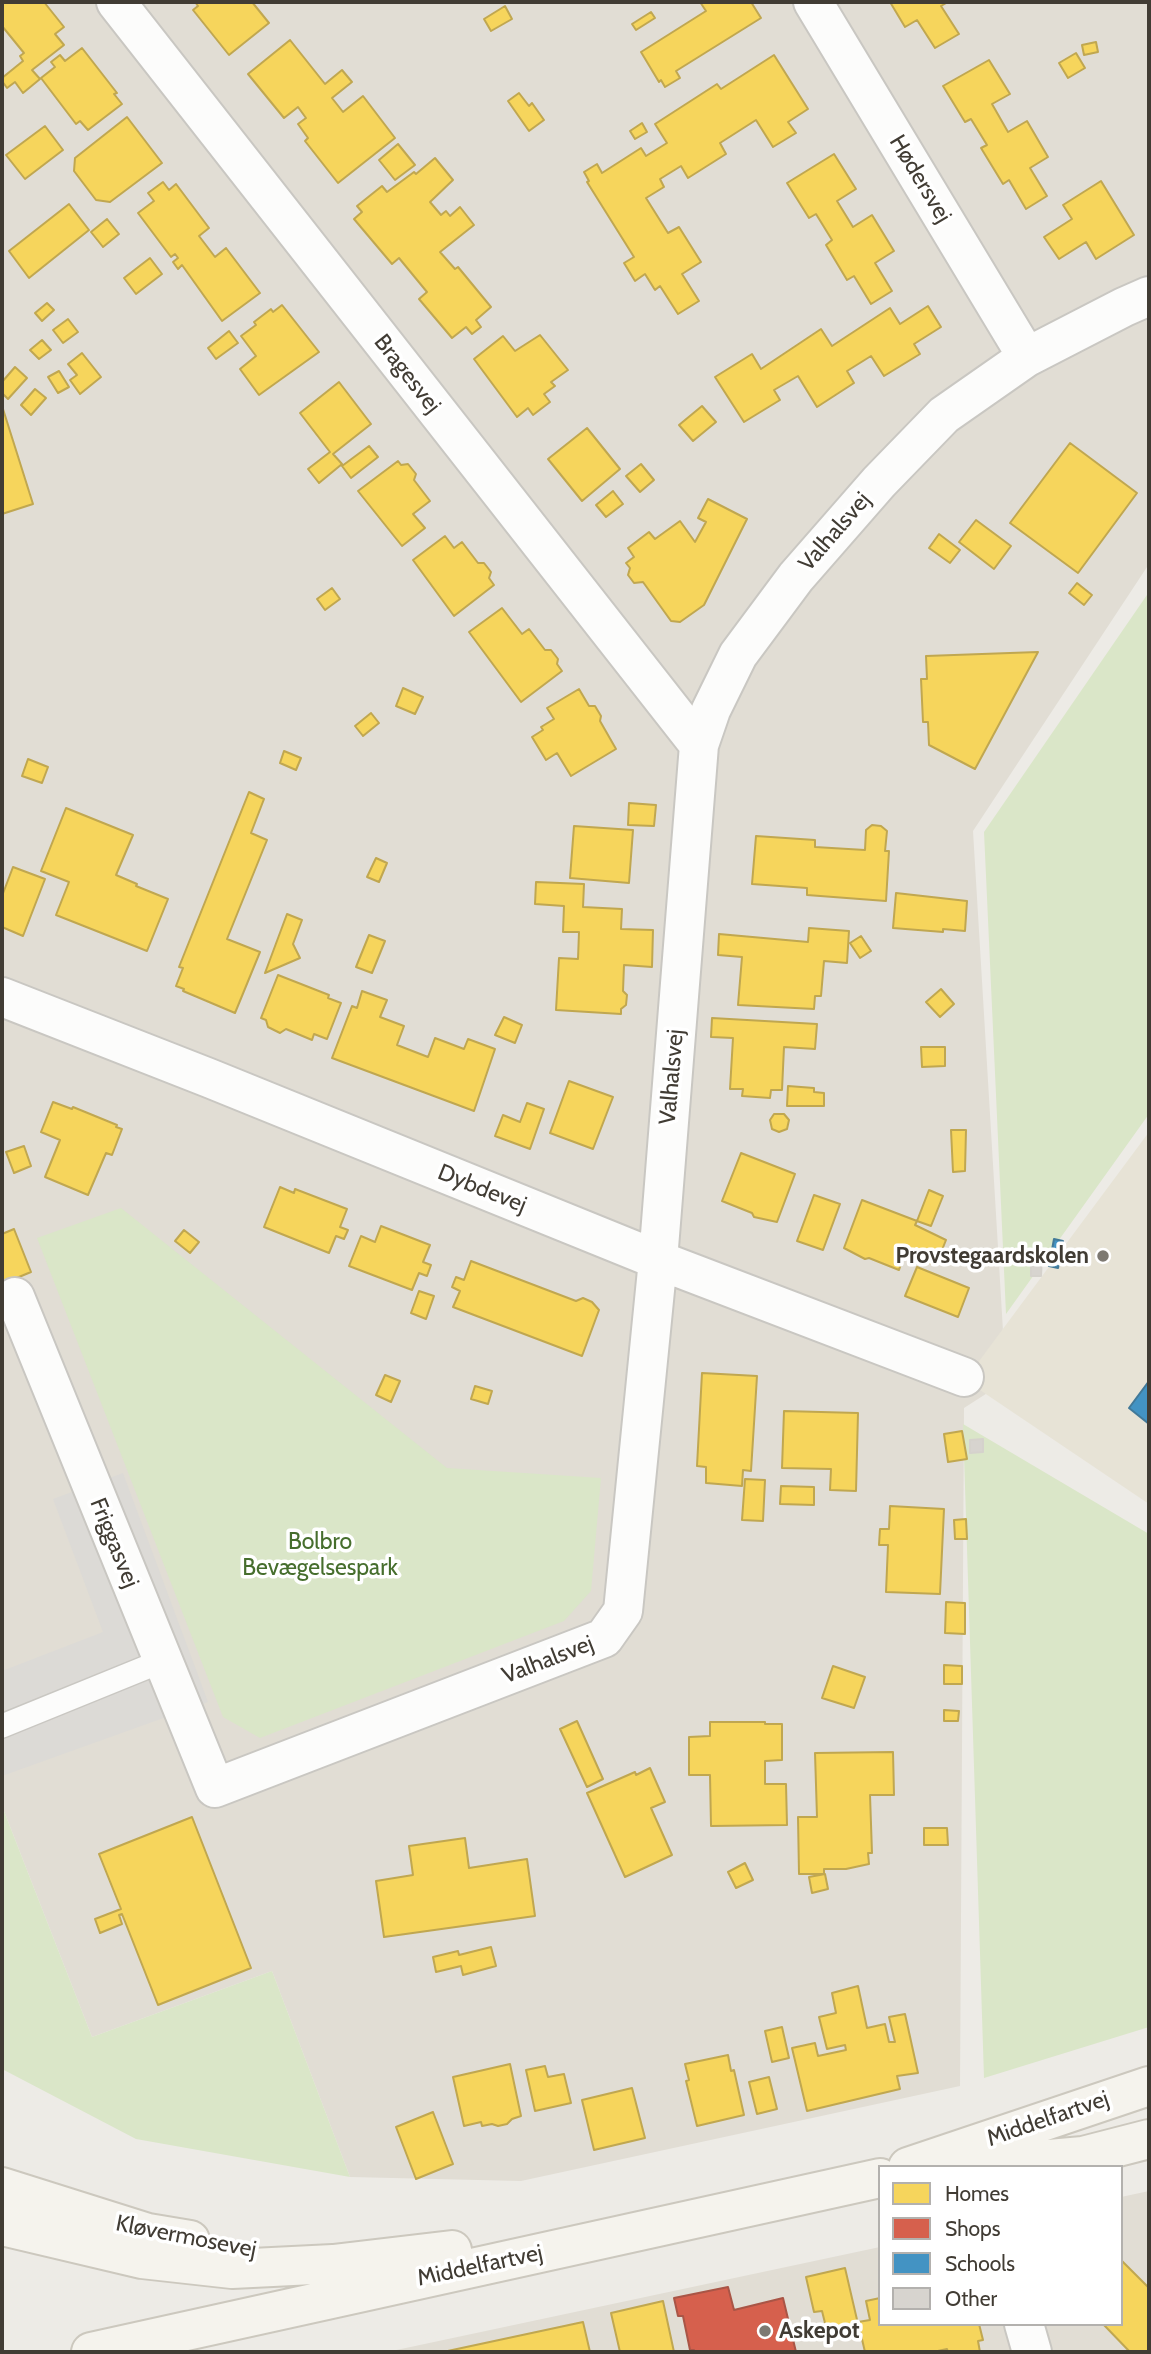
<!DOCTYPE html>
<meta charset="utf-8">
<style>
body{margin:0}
#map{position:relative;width:1151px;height:2354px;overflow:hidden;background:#edebe6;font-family:Cabin,sans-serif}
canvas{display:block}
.frame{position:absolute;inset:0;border:4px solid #413c34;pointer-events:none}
.legend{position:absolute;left:878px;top:2165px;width:245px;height:161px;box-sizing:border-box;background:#fff;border:2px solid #b3b1ae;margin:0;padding:9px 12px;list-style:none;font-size:21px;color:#413c34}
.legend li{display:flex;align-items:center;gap:14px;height:35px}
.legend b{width:35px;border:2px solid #b3b1ae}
</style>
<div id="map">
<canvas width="1151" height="2354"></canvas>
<div class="frame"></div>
<ul class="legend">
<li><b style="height:19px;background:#f6d55c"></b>Homes</li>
<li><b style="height:19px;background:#d6604d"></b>Shops</li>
<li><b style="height:19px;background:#4393c3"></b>Schools</li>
<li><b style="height:19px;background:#d7d4cf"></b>Other</li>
</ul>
</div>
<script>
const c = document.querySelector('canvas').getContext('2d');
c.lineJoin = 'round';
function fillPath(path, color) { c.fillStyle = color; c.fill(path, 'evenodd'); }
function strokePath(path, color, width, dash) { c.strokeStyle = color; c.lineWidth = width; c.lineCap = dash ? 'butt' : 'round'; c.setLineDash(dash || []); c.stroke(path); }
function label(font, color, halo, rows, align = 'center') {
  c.font = font + ' Cabin,sans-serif'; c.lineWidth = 7; c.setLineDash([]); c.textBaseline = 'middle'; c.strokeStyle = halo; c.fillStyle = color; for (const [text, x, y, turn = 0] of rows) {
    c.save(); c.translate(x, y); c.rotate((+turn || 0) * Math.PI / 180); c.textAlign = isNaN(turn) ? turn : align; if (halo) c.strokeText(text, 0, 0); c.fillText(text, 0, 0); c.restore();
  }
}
fillPath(new Path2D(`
 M2,2H1149V564L973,831L1006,1381L964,1408L960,2086L521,2181L350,2177L272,1971L92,2037L2,1806Z
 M1149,2191V2352H387L880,2247V2324H1121V2197Z`), '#e1ddd4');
fillPath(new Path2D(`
 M1149,1132V1504L965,1380Z`), '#e7e3d6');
fillPath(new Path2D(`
 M1149,592V1114L1006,1314L984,832Z
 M121,1208L447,1468L601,1478L591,1591L564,1621L260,1738L223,1717L37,1238Z
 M963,1424L1149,1534V2027L984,2078Z
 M2,1806L92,2037L272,1971L350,2177L136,2139L2,2069Z`), '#dae6c8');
fillPath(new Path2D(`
 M123,1473L208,1702L2,1776V1671L103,1632L53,1499Z`), '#dcdad6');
const homes = new Path2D(`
 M2,2H44L64,27L55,34L64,45L32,70L40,79L23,93L15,82L7,88L2,81V78L23,61L20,56L24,53L2,26Z
 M195,2H252L269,23L229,55L193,10L198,6Z
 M700,2H751L761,18L676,71L680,78L665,87L661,80L659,82L641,52L706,11Z
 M890,2H948L941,6L959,34L935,48L917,20L905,27Z
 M505,6L512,19L491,31L484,19Z
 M651,12L655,18L636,30L632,24Z
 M290,40L325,84L342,70L352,82L332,98L343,112L363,96L395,138L338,183L305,141L308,138L298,124L306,118L298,107L284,118L248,74Z
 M1096,42L1098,52L1084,55L1082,45Z
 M82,48L117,93L114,94L122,104L88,130L80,121L76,124L41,78L55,67L51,62L60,55L65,61Z
 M1076,53L1085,68L1068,78L1059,63Z
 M774,55L808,109L788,122L796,133L773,147L756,120L720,143L726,154L688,178L681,166L660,179L664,187L646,198L668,233L679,227L701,262L682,274L699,301L678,314L660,286L655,290L645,274L635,281L624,263L634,257L587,182L589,181L584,172L597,164L602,173L641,148L646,156L667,143L655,124L717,84L721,89Z
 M989,60L1010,94L992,104L1008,132L1027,121L1048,157L1030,168L1047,196L1026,209L1009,180L1003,184L981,148L987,145L971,119L965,122L943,86Z
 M519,93L529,106L532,103L544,120L529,131L508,101Z
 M127,117L162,163L110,202L96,200L74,171L75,158Z
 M642,123L647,132L635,139L630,131Z
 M45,126L63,150L25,179L6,155Z
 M398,144L415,165L395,180L379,160Z
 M834,154L856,189L837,201L853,227L872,215L894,251L875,263L892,291L871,304L854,276L847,280L826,245L832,240L816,214L809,218L787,183Z
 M435,158L453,180L430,202L441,215L446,211L450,216L460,207L474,225L440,252L455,269L458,267L491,307L476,320L481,327L472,334L466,327L452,338L419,299L427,292L399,258L392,264L354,219L362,212L357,206L382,186L387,192L414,172L416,174Z
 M1101,181L1134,235L1096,259L1086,242L1059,259L1044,237L1072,219L1063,205Z
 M163,182L169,190L176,184L209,228L199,236L215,257L226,248L260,293L222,321L182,265L178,269L173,262L178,258L175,254L171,257L138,213L154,201L148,193Z
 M69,204L89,230L29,278L9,251Z
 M107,219L119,234L103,247L91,232Z
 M150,258L162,274L136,294L124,278Z
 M47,303L54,310L42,321L35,313Z
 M282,305L319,352L259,395L240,369L256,356L241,336L256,325L254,322L271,309L273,312Z
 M928,306L941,327L914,344L920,354L884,376L871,356L847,371L854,383L817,407L798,376L774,390L780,400L744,422L715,377L752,354L761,369L821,329L832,346L890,308L900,324Z
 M68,319L78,332L63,343L53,330Z
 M229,331L238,343L216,359L208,348Z
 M540,335L568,370L551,382L555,386L544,394L550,402L533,415L528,408L517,417L474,359L503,336L515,351Z
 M42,340L51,350L39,359L30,350Z
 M82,353L101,377L80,394L70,380L77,375L68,364Z
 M15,367L27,378L8,399L2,393V382Z
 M59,371L69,387L58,393L48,377Z
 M339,382L371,424L333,454L342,464L319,483L308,469L330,452L300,413Z
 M35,389L46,398L31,415L21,405Z
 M702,406L716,422L693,441L679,425Z
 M3,409L33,504L2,514V410Z
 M587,428L620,469L582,501L548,459Z
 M1070,443L1137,493L1078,573L1010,523Z
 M369,446L378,457L351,478L342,466Z
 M398,461L401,465L408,464L416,474L414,480L430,501L413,514L425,528L402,546L358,491Z
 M641,464L654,480L640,492L626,476Z
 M613,491L623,504L606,517L596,505Z
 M708,499L747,519L704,605L680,622L671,621L643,582L634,583L628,575L630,568L626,563L634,557L628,548L649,532L655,539L680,521L695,542L706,522L698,518Z
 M976,520L1011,546L994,569L959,542Z
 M939,534L960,550L950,563L929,548Z
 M445,536L454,548L462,542L478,563H484L491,572L489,578L494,585L454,616L413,560Z
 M1077,583L1092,595L1084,605L1069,593Z
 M332,588L340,599L325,610L317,599Z
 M502,608L522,634L529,629L545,650H551L558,659L557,664L562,671L521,702L469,632Z
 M1038,652L975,769L929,745L928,722H923L921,679H927L926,656Z
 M403,688L423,697L415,714L396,706Z
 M579,689L589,706H595L601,716L600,721L616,749L571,776L557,753L546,760L532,737L543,730L541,727L554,719L547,708Z
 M371,713L379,723L363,736L355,726Z
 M284,751L301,758L296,770L280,763Z
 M28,759L48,767L42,783L22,776Z
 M249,792L264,799L251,833L267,840L227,939L260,952L235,1013L183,991L184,989L176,986L183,968L179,967Z
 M629,803L656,805L654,826L628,825Z
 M66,808L133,835L116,875L137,884L136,886L168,899L147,951L56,915L69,882L41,871Z
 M872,825L881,826L887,831L885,851H889L886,901L807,895V888L752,884L756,836L815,840V847L865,850L866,830Z
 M574,826L633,830L629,883L570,878Z
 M376,858L387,863L379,882L367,877Z
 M13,867L45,879L23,936L2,927V896Z
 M536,882L584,884L583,907L622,909L621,929L653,930L652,967L624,965L623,991L627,995L626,1005L621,1009V1014L556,1010L559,958L578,959L579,932H563L564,906L535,904Z
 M896,893L967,901L965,931L943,929V932L893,928Z
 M287,914L302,920L293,944L300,958L265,973Z
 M809,928L849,931L847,963L824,961L821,996H815L814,1009L738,1005L742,957L718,955L719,934L808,942Z
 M369,935L385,941L372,973L356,967Z
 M861,936L871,951L860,958L850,943Z
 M278,975L329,995L328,998L341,1003L327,1039L314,1034L312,1040L286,1029L280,1033L268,1027L266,1020L261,1018Z
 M941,989L954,1004L940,1017L926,1002Z
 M362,991L387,1000L380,1017L404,1026L397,1045L428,1057L435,1038L464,1049L468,1039L495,1049L474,1111L332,1058L352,1006L357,1008Z
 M504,1017L522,1025L515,1043L495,1035Z
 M712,1018L817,1024L815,1049L784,1047L782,1090H771L770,1098L742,1096L743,1089H730L733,1038L711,1037Z
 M921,1047H945V1066L922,1067Z
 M569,1081L613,1097L593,1149L550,1133Z
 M788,1086L814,1088V1092L824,1093V1106H787Z
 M53,1102L72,1109L73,1107L117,1125L116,1127L122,1129L112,1155L106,1153L88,1195L45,1177L60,1140L41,1132Z
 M527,1103L544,1109L530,1149L495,1136L503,1115L520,1122Z
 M774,1114H784L789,1120L787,1129L779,1132L772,1129L770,1120Z
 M951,1130H966L965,1171L953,1172Z
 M24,1146L31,1166L14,1173L6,1152Z
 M741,1153L795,1174L777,1222L754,1217L752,1213L722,1201Z
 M280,1187L294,1193L295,1189L347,1209L340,1227L348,1230L344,1239L336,1236L329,1253L264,1227Z
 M929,1190L943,1196L931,1226L917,1221Z
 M814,1195L840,1204L823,1250L797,1241Z
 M862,1200L917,1221L915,1225L946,1240L936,1265L904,1255L899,1270L869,1258L865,1259L844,1248Z
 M381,1226L430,1245L423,1262L431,1265L427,1276L419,1273L412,1290L349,1266L361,1236L375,1242Z
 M14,1229L31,1272L2,1284V1234Z
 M184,1230L199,1242L190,1253L175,1241Z
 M471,1261L576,1301L583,1298L592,1302L599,1310L582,1356L453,1307L460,1291L452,1287L456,1277L464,1280Z
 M917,1267L969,1288L958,1317L905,1296Z
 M419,1291L434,1296L426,1319L411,1313Z
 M702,1373L757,1376L751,1471L743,1470L742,1486L706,1483V1467L697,1466Z
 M385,1375L400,1381L391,1402L376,1395Z
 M475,1386L492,1391L488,1404L471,1399Z
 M784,1411L858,1413L856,1491L830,1490L831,1469L782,1468Z
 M962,1431L967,1459L948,1462L944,1434Z
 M745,1479L765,1480L763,1521L742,1520Z
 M781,1486L814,1487V1505L780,1504Z
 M890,1506L944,1509L940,1594L886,1592L888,1545H879L880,1529H889Z
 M966,1519L967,1539H955L954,1520Z
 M946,1602L965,1603V1634L945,1633Z
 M944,1665L962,1666V1684H944Z
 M833,1666L865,1677L854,1708L822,1698Z
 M944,1710L959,1711L958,1721H944Z
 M577,1721L603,1779L587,1787L560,1729Z
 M710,1722H765V1724H782V1760L765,1761V1784H786L787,1825L711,1826L710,1775H689V1737L710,1736Z
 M893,1752L894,1795H870L872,1853H868L869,1864L846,1869H824V1874H799L798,1817H817L815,1753Z
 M650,1768L665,1802L651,1808L672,1855L625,1877L587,1793L635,1772L636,1775Z
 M192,1817L251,1968L158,2005L122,1914L119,1915L122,1924L100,1933L95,1919L121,1909L99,1854Z
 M924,1828H947L948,1845H924Z
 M465,1838L469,1868L527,1859L535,1916L384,1937L376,1881L413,1875L409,1846Z
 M745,1863L753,1880L736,1888L728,1872Z
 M825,1874L828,1889L812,1893L809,1877Z
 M491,1947L496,1966L463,1975L461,1966L436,1972L433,1957L458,1951L459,1955Z
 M858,1986L867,2028L885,2024L889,2042H895L889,2017L905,2014L918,2073L897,2076L900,2089L807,2111L792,2048L815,2043L818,2056L846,2050L845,2045L827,2049L819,2017L836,2013L832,1993Z
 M782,2027L789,2058L772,2062L765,2031Z
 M728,2055L731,2071L734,2070L744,2115L697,2126L686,2081L689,2080L685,2064Z
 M510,2064L521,2116L512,2119L507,2124L498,2126L492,2124L482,2126L481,2122L464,2126L453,2077Z
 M545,2066L548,2077L564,2074L571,2103L535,2111L526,2070Z
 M769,2077L777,2109L757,2114L749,2082Z
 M632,2088L645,2138L594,2150L582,2100Z
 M433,2112L453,2164L416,2179L396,2127Z
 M1121,2260L1149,2288V2352H1130L1103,2324H1121Z
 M845,2268L858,2324L827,2331L822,2311L814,2312L806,2277Z
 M880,2298V2324H979L983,2340L978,2341L980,2352H948L947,2349L933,2352H865L858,2322L870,2320L866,2301Z
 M663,2301L674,2352H678H620L611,2313Z
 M583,2322L590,2352H443Z`);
fillPath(homes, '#f6d55c');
strokePath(homes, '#c0a750', 2);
const shops = new Path2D(`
 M728,2287L734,2310L783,2298L796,2352H694V2350H690L683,2316H678L674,2298Z`);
fillPath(shops, '#d6604d');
strokePath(shops, '#a95546', 2);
const schools = new Path2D(`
 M1054,1239L1063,1241L1058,1268L1049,1266Z
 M1149,1381V1424L1129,1408Z`);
fillPath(schools, '#4393c3');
strokePath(schools, '#427998', 2);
const building = new Path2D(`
 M1031,1254L1042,1255L1041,1276H1031Z
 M983,1439V1452L970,1453V1440Z`);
fillPath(building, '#d7d4cf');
strokePath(building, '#d5d2cc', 2);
const lane = new Path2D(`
 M2,1726L162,1661`);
const street = new Path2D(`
 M116,2L699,745
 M813,2L1027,357
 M2,997L209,1078L658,1260L964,1377
 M15,1297L215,1788L604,1638L623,1611L658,1260L699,745L711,710L738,655L796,577L879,482L944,415L1027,357L1124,307L1149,296
 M1024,2324L1032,2352`);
const secondary = new Path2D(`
 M908,2167L1149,2086
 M959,2167L1083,2156L1149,2139
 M2,2187L148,2233L190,2240
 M2,2226L142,2259L232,2269L333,2264L452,2250
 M91,2352L880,2178`);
strokePath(lane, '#c9c7c2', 26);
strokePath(street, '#c9c7c2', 42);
strokePath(secondary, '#ccc8be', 42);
strokePath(lane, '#fcfcfb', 23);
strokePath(street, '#fcfcfb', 38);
strokePath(secondary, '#f5f3ed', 38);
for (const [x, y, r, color] of [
 [1103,1256,7,"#7d7972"],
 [765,2331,7,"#7d7972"]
]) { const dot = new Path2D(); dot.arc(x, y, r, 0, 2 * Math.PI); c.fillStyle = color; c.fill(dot); strokePath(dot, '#fff', 2.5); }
label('23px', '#413c34', '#fff', [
 ["Hødersvej",920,179,59],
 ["Bragesvej",407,374,52],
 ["Valhalsvej",835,532,-49],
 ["Valhalsvej",672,1077,-85],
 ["Dybdevej",482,1189,22],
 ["Friggasvej",114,1543,68],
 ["Valhalsvej",548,1660,-21],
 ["Middelfartvej",1048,2119,-19],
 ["Kløvermosevej",186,2237,11],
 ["Middelfartvej",480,2266,-12]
]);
label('bold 23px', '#413c34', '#fff', [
 ["Provstegaardskolen",1089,1256],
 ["Askepot",779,2331,"left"]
], 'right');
label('23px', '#466e2d', '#fff', [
 ["Bolbro",320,1542],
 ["Bevægelsespark",320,1568]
]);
</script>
